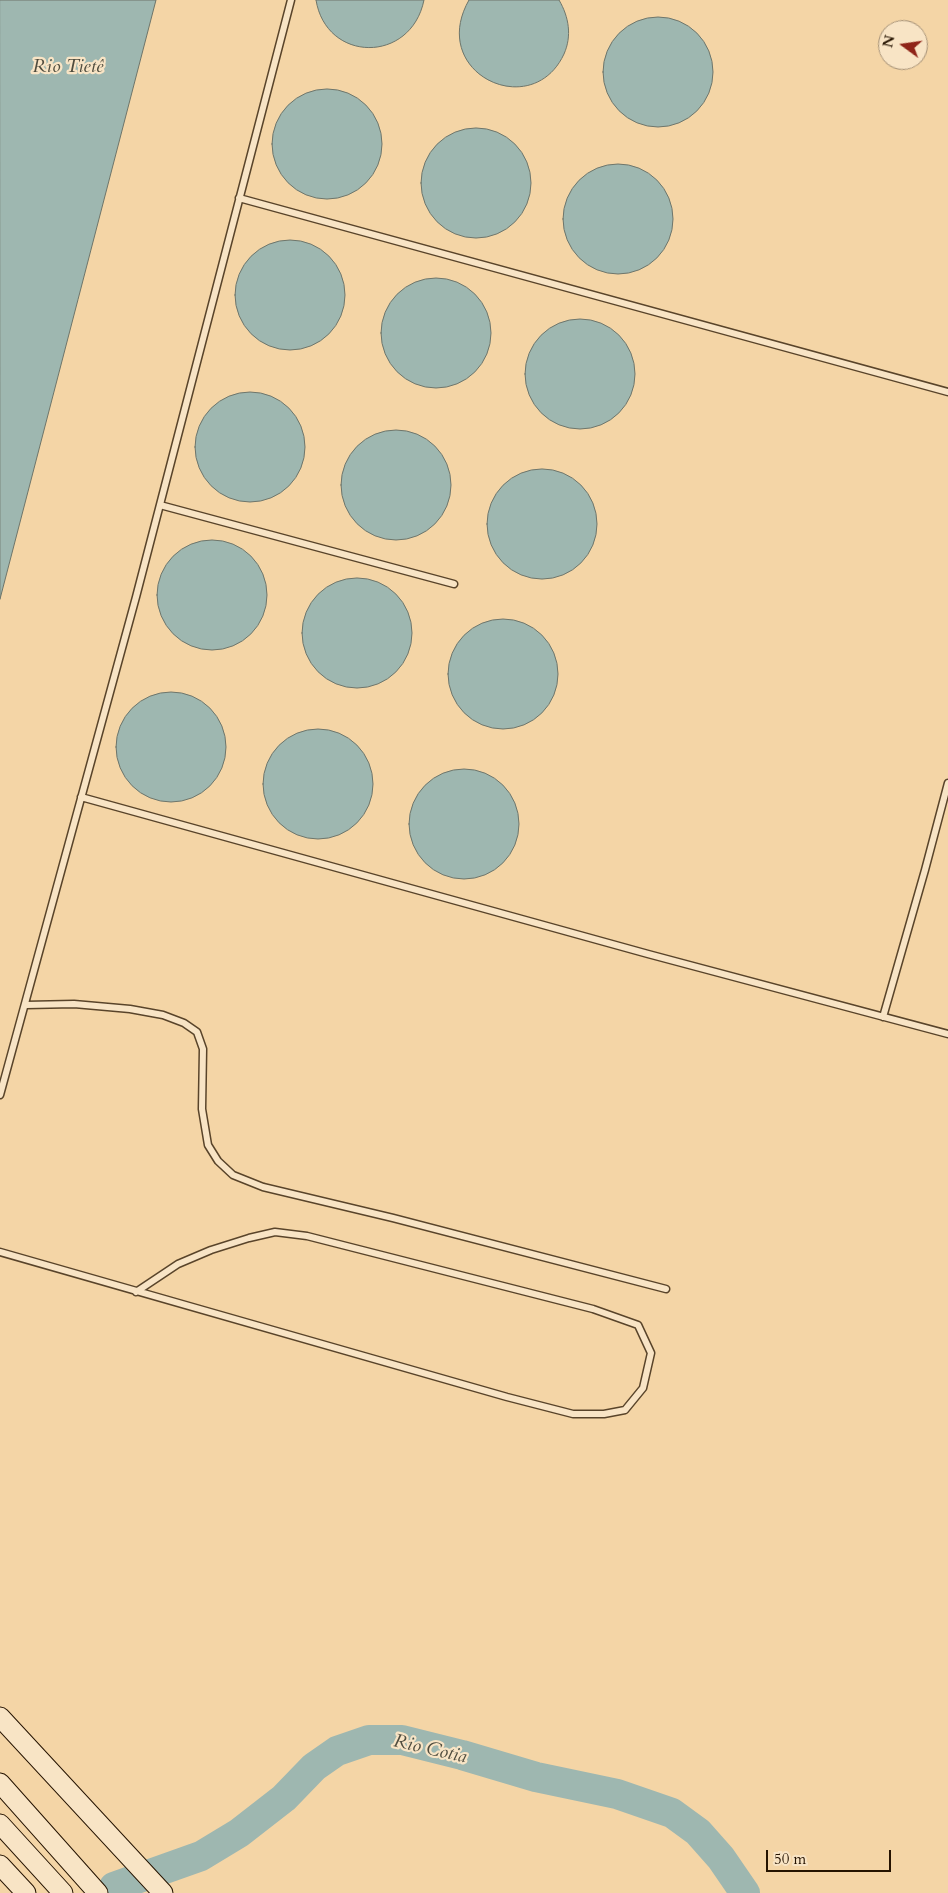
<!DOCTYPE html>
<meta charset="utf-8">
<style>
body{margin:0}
#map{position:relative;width:948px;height:1893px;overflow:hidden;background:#f4d5a6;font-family:Cardo,serif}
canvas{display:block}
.north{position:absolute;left:878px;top:20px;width:50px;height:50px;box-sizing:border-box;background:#f8e4c5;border:1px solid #a49076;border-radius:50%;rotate:284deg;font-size:14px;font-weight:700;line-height:20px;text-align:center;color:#251300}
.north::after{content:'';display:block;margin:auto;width:18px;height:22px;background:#8f2418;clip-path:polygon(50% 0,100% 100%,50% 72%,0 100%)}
.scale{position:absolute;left:766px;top:1850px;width:125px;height:22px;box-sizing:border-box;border:2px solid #251300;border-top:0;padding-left:6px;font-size:15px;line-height:18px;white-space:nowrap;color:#251300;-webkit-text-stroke:4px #f8e4c5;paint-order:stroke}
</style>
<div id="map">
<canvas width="948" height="1893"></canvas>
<div class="north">N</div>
<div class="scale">50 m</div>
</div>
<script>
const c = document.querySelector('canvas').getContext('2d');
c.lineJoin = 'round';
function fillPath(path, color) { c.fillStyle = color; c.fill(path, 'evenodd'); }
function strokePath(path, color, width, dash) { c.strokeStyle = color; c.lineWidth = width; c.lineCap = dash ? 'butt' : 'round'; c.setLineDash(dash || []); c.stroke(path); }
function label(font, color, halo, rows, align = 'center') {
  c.font = font + ' Cardo,serif'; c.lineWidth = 4.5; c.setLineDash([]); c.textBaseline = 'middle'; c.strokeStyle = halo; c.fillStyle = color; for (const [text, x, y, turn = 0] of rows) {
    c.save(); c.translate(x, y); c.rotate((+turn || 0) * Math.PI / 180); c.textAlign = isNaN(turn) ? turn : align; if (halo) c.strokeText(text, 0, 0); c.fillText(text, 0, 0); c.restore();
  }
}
const water = new Path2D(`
 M0,0H156L0,599Z
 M316,0H424C411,64 326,63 316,0Z
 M469,0H559C569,17 572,36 564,54C532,123 427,73 469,0Z
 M603 72a55 55 0 1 1 110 0a55 55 0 1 1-110 0Z
 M272 144a55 55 0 1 1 110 0a55 55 0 1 1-110 0Z
 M421 183a55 55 0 1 1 110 0a55 55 0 1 1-110 0Z
 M563 219a55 55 0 1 1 110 0a55 55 0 1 1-110 0Z
 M235 295a55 55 0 1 1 110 0a55 55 0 1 1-110 0Z
 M381 333a55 55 0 1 1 110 0a55 55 0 1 1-110 0Z
 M525 374a55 55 0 1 1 110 0a55 55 0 1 1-110 0Z
 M195 447a55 55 0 1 1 110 0a55 55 0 1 1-110 0Z
 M341 485a55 55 0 1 1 110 0a55 55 0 1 1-110 0Z
 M487 524a55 55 0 1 1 110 0a55 55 0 1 1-110 0Z
 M157 595a55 55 0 1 1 110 0a55 55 0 1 1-110 0Z
 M302 633a55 55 0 1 1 110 0a55 55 0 1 1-110 0Z
 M448 674a55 55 0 1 1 110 0a55 55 0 1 1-110 0Z
 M116 747a55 55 0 1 1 110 0a55 55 0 1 1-110 0Z
 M263 784a55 55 0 1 1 110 0a55 55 0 1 1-110 0Z
 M409 824a55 55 0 1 1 110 0a55 55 0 1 1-110 0Z`);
fillPath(water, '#9eb7b0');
strokePath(water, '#6e756a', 1);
strokePath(new Path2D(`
 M114,1887L201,1856L239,1833L284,1798L314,1767L337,1751L369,1740H402L462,1755L536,1777L617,1794L672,1813L698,1832L721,1858L745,1893`), '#9eb7b0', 30);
const lane = new Path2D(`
 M239,198L948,392
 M160,505L454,584
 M81,797L648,954L948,1034
 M26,1005L74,1004L130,1009L163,1015L184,1023L197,1032L203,1049L202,1109L208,1145L218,1161L233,1175L263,1187L393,1218L666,1289
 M883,1017L925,870L948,783
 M0,1095L136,597L291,0
 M0,1252L507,1397L573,1414H604L625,1410L643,1388L651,1353L638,1325L593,1309L307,1236L275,1232L249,1238L211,1250L178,1264L136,1292`);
const secondary = new Path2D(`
 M0,1717L163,1893
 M0,1783L98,1893
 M0,1824L63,1893
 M0,1865L26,1893`);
strokePath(lane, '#59442a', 9);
strokePath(secondary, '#251300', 21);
strokePath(lane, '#f8e4c5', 6);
strokePath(secondary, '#f8e4c5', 19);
label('italic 19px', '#4f4c3e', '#f8e4c5', [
 ["Rio Tietê",68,68],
 ["Rio Cotia",430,1750,13]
]);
</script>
